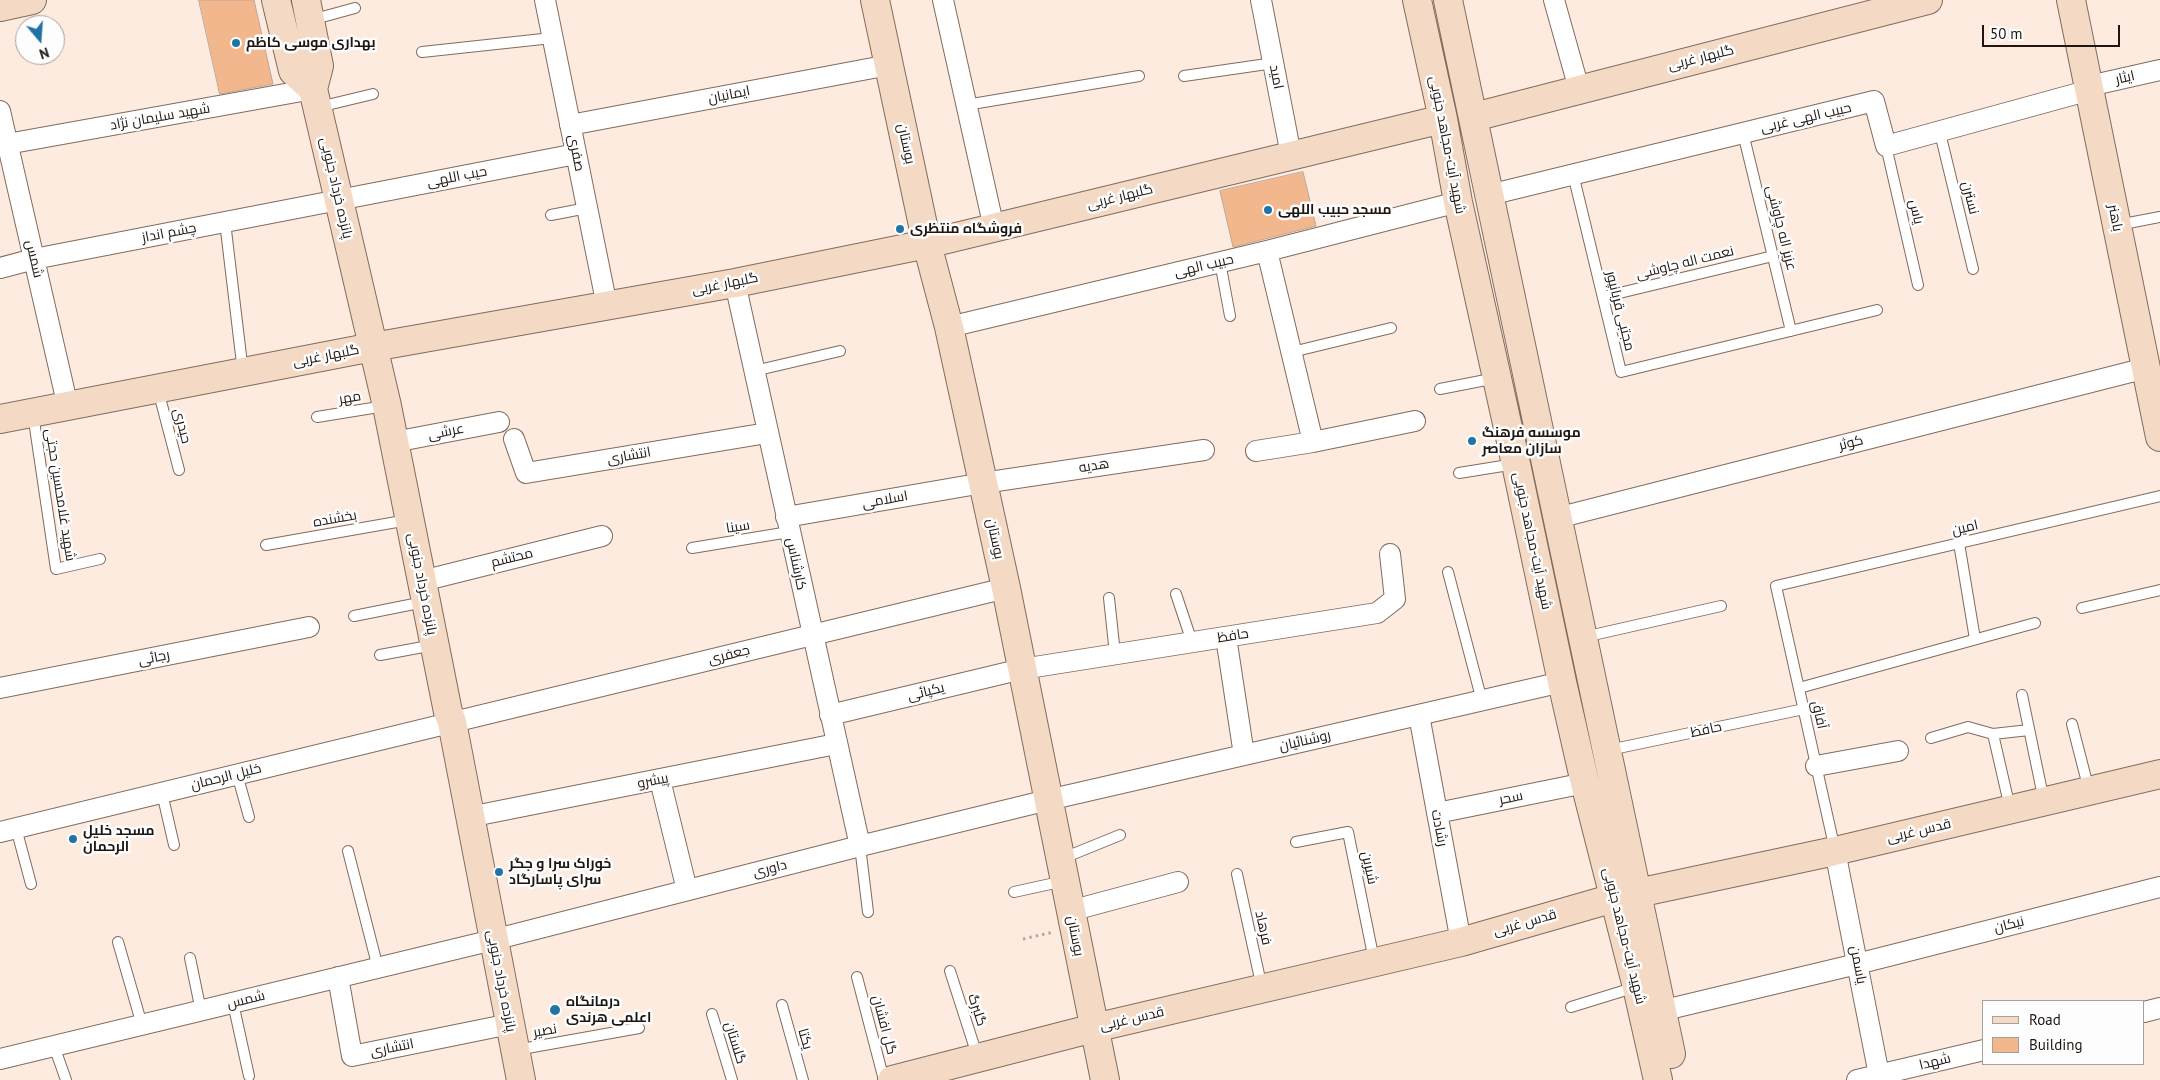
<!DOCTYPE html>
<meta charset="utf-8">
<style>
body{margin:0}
#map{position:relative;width:2160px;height:1080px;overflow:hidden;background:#feebdf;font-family:"PT Sans",sans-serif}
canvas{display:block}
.legend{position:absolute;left:1982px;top:1000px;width:162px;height:65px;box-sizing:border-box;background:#fdfdfd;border:1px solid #a4a19f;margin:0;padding:6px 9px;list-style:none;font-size:15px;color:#1e1611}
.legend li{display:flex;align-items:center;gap:10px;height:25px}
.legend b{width:25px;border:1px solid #a4a19f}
.north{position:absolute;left:15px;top:15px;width:50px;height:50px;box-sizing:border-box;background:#fdfdfd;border:1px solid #a4a19f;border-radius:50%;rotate:162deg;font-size:14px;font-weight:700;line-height:20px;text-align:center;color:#1e1611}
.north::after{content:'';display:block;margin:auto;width:18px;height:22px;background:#2074a4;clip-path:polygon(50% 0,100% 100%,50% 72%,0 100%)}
.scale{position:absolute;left:1982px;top:25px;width:138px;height:22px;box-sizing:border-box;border:2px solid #1e1611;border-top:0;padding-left:6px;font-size:15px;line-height:18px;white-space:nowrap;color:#1e1611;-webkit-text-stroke:4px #fdfdfd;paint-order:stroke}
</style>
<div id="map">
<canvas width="2160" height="1080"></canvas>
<ul class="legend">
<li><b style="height:6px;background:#f4dac5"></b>Road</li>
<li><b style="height:14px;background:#f2b78d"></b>Building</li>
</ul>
<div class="north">N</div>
<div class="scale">50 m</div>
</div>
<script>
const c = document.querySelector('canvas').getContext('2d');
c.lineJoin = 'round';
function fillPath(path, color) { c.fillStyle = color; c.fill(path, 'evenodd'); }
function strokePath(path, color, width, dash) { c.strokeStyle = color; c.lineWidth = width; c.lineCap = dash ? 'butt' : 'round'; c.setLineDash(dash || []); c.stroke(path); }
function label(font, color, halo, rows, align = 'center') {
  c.font = font + ' "PT Sans",Cairo,sans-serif'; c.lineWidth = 5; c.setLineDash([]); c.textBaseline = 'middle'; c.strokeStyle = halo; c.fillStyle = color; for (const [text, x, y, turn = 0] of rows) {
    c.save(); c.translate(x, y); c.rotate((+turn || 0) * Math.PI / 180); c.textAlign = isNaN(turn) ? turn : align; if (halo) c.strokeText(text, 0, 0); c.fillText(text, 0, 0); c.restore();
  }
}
const building = new Path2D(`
 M199,0H254L273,84L220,94Z
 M1303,172L1316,226L1233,247L1220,191Z`);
fillPath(building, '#f2b78d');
strokePath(building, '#bda899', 1);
const lane = new Path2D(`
 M311,20L355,8
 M422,52L552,38
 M1184,76L1274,63
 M966,105L1139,76
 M319,107L373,94
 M1743,133L1791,331
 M1940,133L1973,269
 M1886,146L1918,285
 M1573,174L1621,372L1877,310
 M551,215L587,208
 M225,222L243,372
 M2118,225L2160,217
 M1220,262L1230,316
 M1603,297L1773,256
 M1292,352L1391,328
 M754,371L840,351
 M1440,389L1496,378
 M158,390L179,470
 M33,414L56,569L100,559
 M317,417L385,406
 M1459,473L1515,464
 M1959,543L1975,639
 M266,545L408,520
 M692,548L789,532
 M1448,572L1482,701
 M1176,594L1192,642
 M1109,598L1115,654
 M2082,608L2160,590
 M354,616L424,602
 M1584,637L1721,606
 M380,655L434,645
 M1799,688L2035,623
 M2022,695L2044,801
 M2072,724L2089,790
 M1993,734L2010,808
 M1931,738L1968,727L1993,734L2029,730
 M1609,750L1804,709
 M237,774L249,817
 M162,793L174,845
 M16,828L31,884
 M1296,842L1348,832L1374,960
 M860,846L868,912
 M1835,850L1776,586L2160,496
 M348,851L378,968
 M1061,859L1120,835
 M1237,874L1262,988
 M1014,892L1064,881
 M118,942L142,1025
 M190,958L201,1011
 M950,971L978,1058
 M857,977L884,1080
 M233,1003L249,1076
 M782,1005L803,1080
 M1571,1007L1636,987
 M712,1014L732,1080
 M54,1046L66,1080
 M516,1050L639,1028`);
const street = new Path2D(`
 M545,0L607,306
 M943,0L994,228
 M1261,0L1291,155
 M1554,0L1579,89
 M2089,86L2160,70
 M0,111L68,407
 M570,125L889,65
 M7,144L313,89
 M1489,195L1874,101L1886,146L2090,90
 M1267,251L1313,442
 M0,268L34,259L576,154
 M735,283L860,846
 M949,327L1267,251L1458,202
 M514,439L526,473L767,433
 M394,442L499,422
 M1256,451L1313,442L1415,421
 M786,517L983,483L1204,450
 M1557,518L2146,368
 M422,581L602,536
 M1226,637L1244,755
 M0,688L309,627
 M830,715L1022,669L1377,613L1395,599L1390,554
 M1419,715L1461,942
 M1816,766L1898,751
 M660,780L687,890
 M1437,813L1585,783
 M469,817L836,744
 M0,832L1006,588
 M1835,851L1880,1080
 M1070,911L1178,882
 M338,977L352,1056L510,1024
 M2144,1012L2160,1008
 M1648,1014L1857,964L2160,887
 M0,1059L493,940L860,846L1048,800L1562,682
 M1857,1080L1984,1050`);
const secondary = new Path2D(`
 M276,0L293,71L313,89
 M306,0L319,66L313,89L387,406L448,712L452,722L521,1080
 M875,0L927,244L949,327L1006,588L1105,1080
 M1417,0L1443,119L1458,202L1516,464L1562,682L1585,783L1637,987L1658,1080
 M1448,0L1671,1054
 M2071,0L2160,437
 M0,7L32,0
 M1474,117L1928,0
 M0,419L373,347L735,283L927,244L1443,119
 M892,1080L1094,1028L1461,942L1614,898L1835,851L2160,774`);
strokePath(lane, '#806c5e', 12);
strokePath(street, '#806c5e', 22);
strokePath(secondary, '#806c5e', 30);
strokePath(new Path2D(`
 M1023,939L1054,932`), '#b7a89e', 3, [2.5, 4]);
strokePath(lane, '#fff', 10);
strokePath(street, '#fff', 20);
strokePath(secondary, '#f4dac5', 28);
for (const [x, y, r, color] of [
 [236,43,5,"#2074a4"],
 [1268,210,5,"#2074a4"],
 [900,229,5,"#2074a4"],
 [1472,441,5,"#2074a4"],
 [73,839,5,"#2074a4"],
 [499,872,5,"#2074a4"],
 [555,1010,6,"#2074a4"]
]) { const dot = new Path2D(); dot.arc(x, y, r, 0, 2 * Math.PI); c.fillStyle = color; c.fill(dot); strokePath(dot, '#fdfdfd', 2); }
label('bold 14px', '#1e1611', '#fdfdfd', [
 ["بهداری موسی کاظم",246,43],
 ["مسجد حبیب اللهی",1278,210],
 ["فروشگاه منتظری",910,229],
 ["موسسه فرهنگ",1482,433],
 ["سازان معاصر",1482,449],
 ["مسجد خلیل",83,831],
 ["الرحمان",83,847],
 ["خوراک سرا و جگر",509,864],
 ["سرای پاسارگاد",509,880],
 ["درمانگاه",566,1002],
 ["اعلمی هرندی",566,1018]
], 'left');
label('14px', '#1e1611', '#fdfdfd', [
 ["گلبهار غربی",1701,58,-14],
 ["امید",1276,77,79],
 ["ایثار",2125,78,-13],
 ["ایمانیان",729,95,-11],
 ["شهید سلیمان نژاد",160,117,-10],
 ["حبیب الهی غربی",1806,118,-13],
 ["بوستان",906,144,78],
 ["شهید آیت-مجاهد جنوبی",1447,145,79],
 ["صفری",576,153,79],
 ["حیب اللهی",457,177,-11],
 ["پانزده خرداد جنوبی",336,188,77],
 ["گلبهار غربی",1120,197,-14],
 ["نسترن",1970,198,76],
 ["یاس",1916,212,77],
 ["باهنر",2115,218,79],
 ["عزیز اله چاوشی",1781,228,76],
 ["چشم انداز",169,233,-11],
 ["شمس",34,259,77],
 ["نعمت اله چاوشی",1685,263,-14],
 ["حبیب الهی",1204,266,-13],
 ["گلبهار غربی",725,284,-11],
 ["مجتبی قربانپور",1620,311,76],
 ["گلبهار غربی",326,356,-11],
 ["مهر",350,398,-9],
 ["حیدری",182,426,76],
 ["عرشی",446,432,-11],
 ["کوثر",1851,443,-14],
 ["انتشاری",629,456,-10],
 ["هدیه",1094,466,-9],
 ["شهید غلامحسین حجتی",60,495,81],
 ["اسلامی",885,500,-10],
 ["بخشنده",335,519,-10],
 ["سینا",738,527,-9],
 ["امین",1965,528,-13],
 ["بوستان",995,539,78],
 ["شهید آیت-مجاهد جنوبی",1532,541,78],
 ["محتشم",512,558,-14],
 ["کارشناس",796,564,78],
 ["پانزده خرداد جنوبی",422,584,79],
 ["حافظ",1233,636,-9],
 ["جعفری",729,655,-14],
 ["رجائی",154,658,-11],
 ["یکپائی",926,692,-14],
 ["آفاق",1819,715,78],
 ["حافظ",1706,730,-12],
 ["روشنائیان",1305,741,-13],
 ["خلیل الرحمان",226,777,-14],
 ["پیشرو",653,781,-11],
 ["سحر",1511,798,-11],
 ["رشادت",1439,828,79],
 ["قدس غربی",1919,831,-13],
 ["شیرین",1369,868,78],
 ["داوری",770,869,-14],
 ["قدس غربی",1525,923,-16],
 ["نیکان",2009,925,-14],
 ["فرهاد",1263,928,77],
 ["بوستان",1075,936,79],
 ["شهید آیت-مجاهد جنوبی",1624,936,76],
 ["یاسمن",1858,965,79],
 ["پانزده خرداد جنوبی",501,981,79],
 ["شمس",246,1000,-14],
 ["گلبرگ",977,1010,72],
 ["قدس غربی",1132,1019,-13],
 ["گل افشان",884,1025,75],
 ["نصیر",545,1031,-10],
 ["یکتا",805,1039,74],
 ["گلستان",735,1043,73],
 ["انتشاری",392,1048,-11],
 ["شهدا",1935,1062,-14]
]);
</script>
